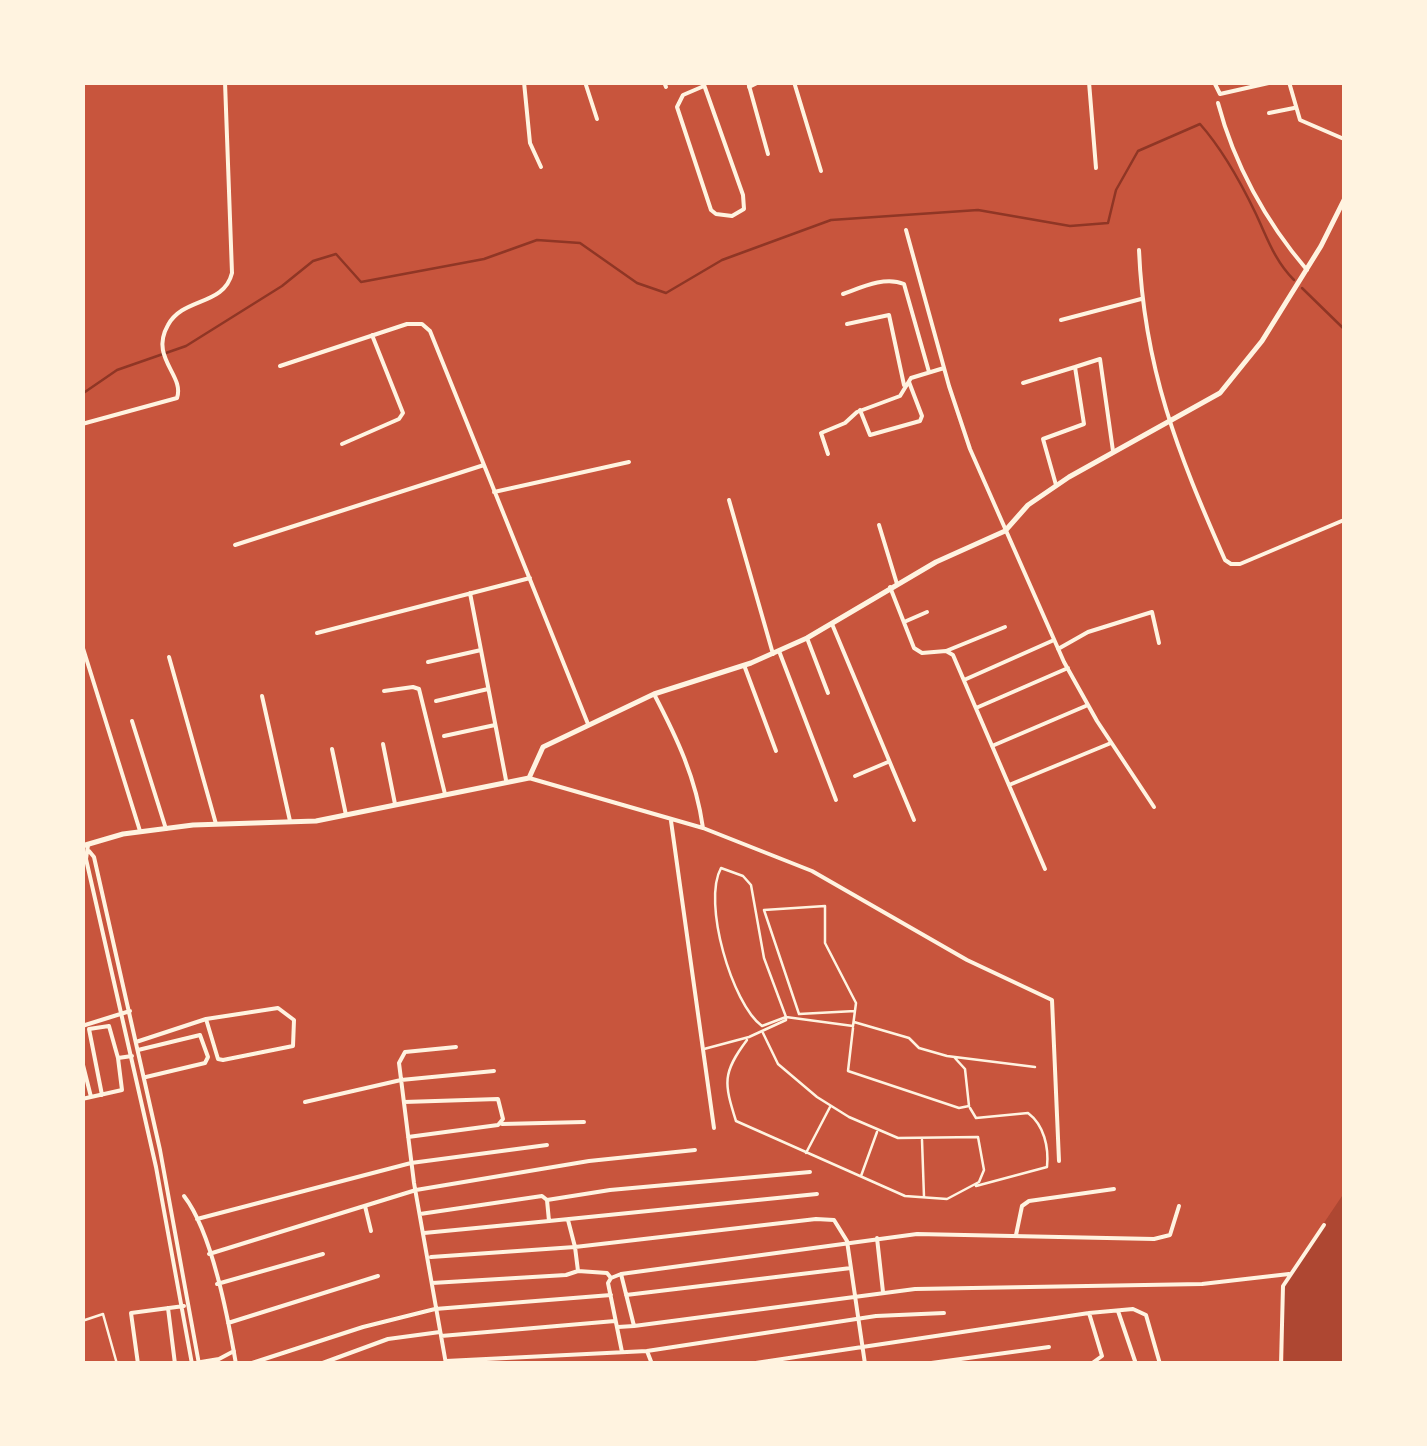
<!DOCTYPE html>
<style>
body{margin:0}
#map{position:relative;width:1427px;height:1446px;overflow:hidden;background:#c8553d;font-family:"Sofia Sans Condensed",sans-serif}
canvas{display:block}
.frame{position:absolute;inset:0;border:85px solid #fff3e0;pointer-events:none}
</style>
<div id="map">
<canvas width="1427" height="1446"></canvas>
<div class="frame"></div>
</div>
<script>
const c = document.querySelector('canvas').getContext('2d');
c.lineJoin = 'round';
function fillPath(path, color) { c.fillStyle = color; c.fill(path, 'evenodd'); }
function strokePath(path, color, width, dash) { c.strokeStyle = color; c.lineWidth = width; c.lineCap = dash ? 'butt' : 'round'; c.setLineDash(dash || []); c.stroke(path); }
fillPath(new Path2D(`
 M1344,1193V1363H1284L1283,1284Z`), '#ae4732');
strokePath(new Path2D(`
 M1302,288L1344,329
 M82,394L117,370L186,346L282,286L313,261L336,254L361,282L484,259L537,240L580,243L637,283L666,293L722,260L831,220L978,210L1070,226L1108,223L1116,190L1138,151L1200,124C1223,150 1240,181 1255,212C1267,237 1274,260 1294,280`), '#8f3625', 2.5);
strokePath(new Path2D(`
 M854,1022L909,1038L919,1048L947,1056L1035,1067
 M853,1028L848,1071L959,1108L969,1106L965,1069L954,1057
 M747,1040C722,1073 724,1083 736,1121L905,1196L947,1199L979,1182L984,1170L978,1137L898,1138L849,1117L817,1097L778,1064L763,1033
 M704,1049L749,1037L786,1020V1017L764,958L751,885L743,876L721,868C702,902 732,1004 762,1026L786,1017L853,1026C854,1018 855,1011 856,1003L825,943V906L764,910L799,1014L855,1011
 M970,1108L976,1118L1028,1113C1044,1125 1049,1147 1047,1167L976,1186
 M922,1140L924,1197
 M806,1153L830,1107
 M861,1176L877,1132
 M82,1321L103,1314L117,1364`), '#fff3e0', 2.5);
strokePath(new Path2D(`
 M524,82L530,143L541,167
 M585,82L597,119
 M664,82L666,87
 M703,82L743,195L744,209L732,216L716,214L711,210L677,107L683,95L704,86
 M748,82L768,154
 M794,82L821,171
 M1089,82L1096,168
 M1214,82L1220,94L1273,82
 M1289,82L1300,120L1344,139
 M749,87L759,82
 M1218,103C1234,164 1266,222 1307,270
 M1269,113L1294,108
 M906,230L949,386L970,449L1064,662L1097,721L1154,807
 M1139,250C1144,369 1178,453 1225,560L1231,564H1240L1344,520
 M843,294C862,287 885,276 904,284L929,372
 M1061,320L1141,299
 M847,324L889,315L904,385
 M280,366L407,324H422L430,331L484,465
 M1075,367L1100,359L1113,451
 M1023,383L1075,367L1084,424L1043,439L1056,485
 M860,410L870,435L920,421L922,416L909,382
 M82,424L177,398C185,375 149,358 168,325C183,297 224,306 232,273L225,82
 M342,444L399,419L403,413L372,335
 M828,454L821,433L845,423L857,412L900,396L911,378L944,368
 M494,492L629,462
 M729,500L773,654
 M879,525L897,584
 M235,545L484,465L588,724
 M890,587L914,648L922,653L946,651L953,655L1045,869
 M470,593L506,780
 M904,622L927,612
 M832,624L914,820
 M317,633L530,578
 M807,638L828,693
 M82,645L140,831
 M1058,649L1088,632L1152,612L1159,643
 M779,651L836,800
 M946,651L1005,627
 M169,657L216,824
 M428,662L481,650
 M744,665L776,751
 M964,680L1054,640
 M384,691L413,687L419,689L445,794
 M654,694C677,738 696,778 703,828
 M262,696L290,821
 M436,701L488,689
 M976,708L1068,668
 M132,721L166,829
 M444,736L495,725
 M383,744L395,804
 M992,746L1088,705
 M332,749L346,815
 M855,776L888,762
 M529,778L703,828L812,871L967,960L1052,1000L1059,1161
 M1009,785L1111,743
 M671,821L714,1128
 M88,845L86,859L156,1167L192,1364
 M89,851L94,857L160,1150L199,1364
 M82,1026L130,1011
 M136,1042L206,1019L278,1008L294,1020L293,1046L223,1060L218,1059L206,1019
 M138,1050L200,1035L208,1057L205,1063L146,1077
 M82,1061L91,1097
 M102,1095L89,1029L109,1026L118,1058
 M82,1099L122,1090L118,1058L132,1056
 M305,1102L401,1080L494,1071
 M404,1102L498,1099L503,1119L498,1125L408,1137
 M502,1124L584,1122
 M184,1196C212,1232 228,1318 236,1364
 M365,1206L371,1231
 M420,1214L542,1196L547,1200
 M197,1219L411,1163L547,1145
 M568,1220L575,1247L816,1219L834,1220L847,1241L865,1364
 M549,1221L817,1194
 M424,1233L549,1221L547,1200L610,1190L810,1172
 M1016,1235L1022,1206L1029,1201L1114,1189
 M877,1238L883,1292
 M209,1254L416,1190L589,1161L695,1150
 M431,1257L575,1247L578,1271L566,1275L432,1283
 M578,1271L607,1273L611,1278
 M217,1284L323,1254
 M626,1295L851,1268
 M168,1308L175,1364
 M1118,1311L1136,1364
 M1089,1313L1102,1356L1091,1364
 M228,1323L378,1276
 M634,1326L915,1289L1202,1284L1289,1274
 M618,1327L634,1326L621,1274
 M441,1336L615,1321
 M647,1351L876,1316L944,1313
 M622,1352L608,1283L611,1278L621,1274L917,1234L1154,1239L1170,1235L1179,1206
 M446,1361L647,1351L652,1364
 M201,1362L219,1359L234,1351
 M138,1364L131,1313L184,1306
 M249,1364L363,1327L435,1309L611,1295
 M320,1364L388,1339L440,1332
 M446,1364L414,1183L399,1063L405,1052L456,1047
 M749,1364L1089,1313L1133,1309L1146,1315L1160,1364
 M924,1364L1049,1347
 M1281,1364L1283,1286L1324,1225`), '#fff3e0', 4);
strokePath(new Path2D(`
 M82,846L123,834L193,825L316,821L529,778L543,747L654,694L751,663L807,638L936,562L1005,531L1028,505L1069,477L1220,393L1262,341L1321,246L1344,200`), '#fff3e0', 5);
</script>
